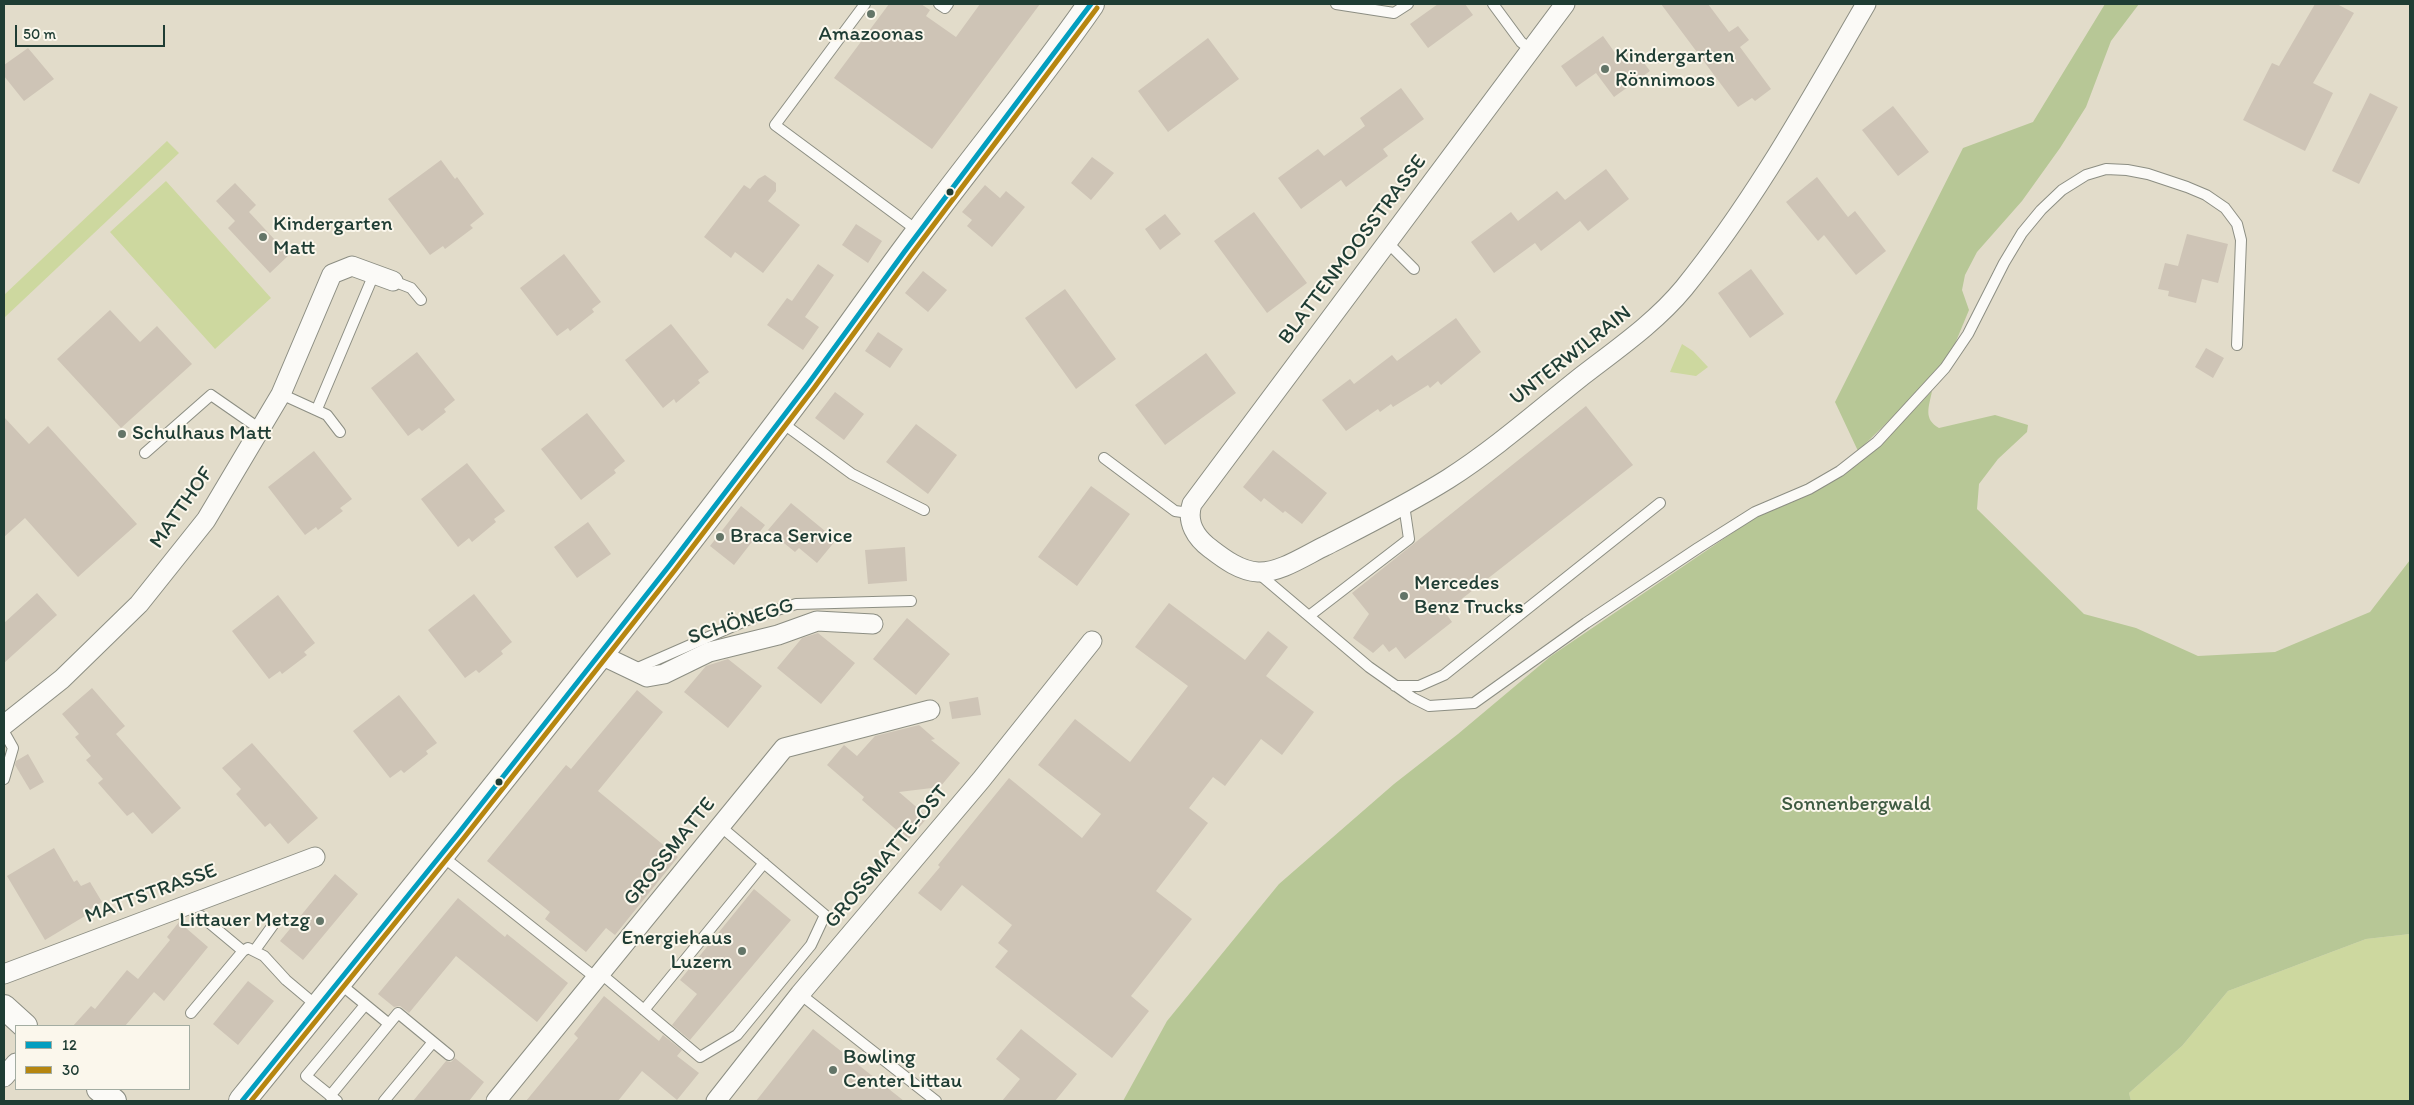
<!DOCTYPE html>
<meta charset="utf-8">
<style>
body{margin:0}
#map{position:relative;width:2414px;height:1105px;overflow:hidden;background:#e2dcca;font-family:Itim,sans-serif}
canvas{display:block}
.frame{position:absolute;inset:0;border:5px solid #1f3d34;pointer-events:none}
.legend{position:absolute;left:15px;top:1025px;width:175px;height:65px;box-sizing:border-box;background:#fbf7ec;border:1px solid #a3ada2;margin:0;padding:6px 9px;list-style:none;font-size:15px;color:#1f3d34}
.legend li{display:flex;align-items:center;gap:10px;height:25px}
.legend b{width:25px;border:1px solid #a3ada2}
.scale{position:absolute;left:15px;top:25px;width:150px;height:22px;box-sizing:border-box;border:2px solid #1f3d34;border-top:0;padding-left:6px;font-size:15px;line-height:18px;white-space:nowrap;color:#1f3d34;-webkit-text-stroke:4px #fbf7ec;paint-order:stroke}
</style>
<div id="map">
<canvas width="2414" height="1105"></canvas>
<div class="frame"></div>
<ul class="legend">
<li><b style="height:6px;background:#039ebf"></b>12</li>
<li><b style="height:6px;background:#b68610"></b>30</li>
</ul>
<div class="scale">50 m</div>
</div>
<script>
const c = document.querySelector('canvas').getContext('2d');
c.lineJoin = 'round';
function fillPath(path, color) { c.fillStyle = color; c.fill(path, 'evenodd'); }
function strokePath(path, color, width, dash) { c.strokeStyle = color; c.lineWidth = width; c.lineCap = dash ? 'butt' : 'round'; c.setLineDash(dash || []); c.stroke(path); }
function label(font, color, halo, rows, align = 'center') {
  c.font = font + ' Itim,sans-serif'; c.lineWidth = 4; c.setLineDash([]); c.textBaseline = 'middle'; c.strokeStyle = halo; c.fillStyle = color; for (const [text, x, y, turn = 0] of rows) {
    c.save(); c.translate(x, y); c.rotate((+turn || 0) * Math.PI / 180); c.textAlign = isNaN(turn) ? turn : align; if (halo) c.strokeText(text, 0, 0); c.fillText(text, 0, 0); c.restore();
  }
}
fillPath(new Path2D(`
 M167,141L179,153L4,318V295Z
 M166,181L271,298L215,349L110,232Z
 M1682,344L1693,351L1708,367L1696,376L1670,372Z
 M2410,934V1101H2131L2129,1093L2182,1046L2228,991L2366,939Z`), '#cdd89f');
fillPath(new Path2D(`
 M2105,4H2139L2111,41L2086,107L2060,148L2022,201L1977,252L1965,275L1962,290L1969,310L1952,351L1920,390L1858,451L1835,402L1963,148L2033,122Z
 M1932,391C1929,407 1923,419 1939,428L1995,415L2028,425L2027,432L1998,459L1979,484L1977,509L2084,614L2136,628L2198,656L2275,652L2370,612L2410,560V934L2366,939L2228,991L2182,1046L2129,1093L2131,1101H1123L1167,1021L1279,884L1394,784L1458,734L1551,656L1753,519L1837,479L1889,436Z`), '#b7c796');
fillPath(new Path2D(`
 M889,4H921L930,10L926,16L956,37L980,4H1040L932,149L834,78Z
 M1438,4H1465L1473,15L1428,48L1410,24Z
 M1661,4H1708L1729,32L1738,26L1749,40L1740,47L1771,89L1755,101L1752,98L1738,107Z
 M2315,4H2337L2354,13L2313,83L2333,93L2305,151L2243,120L2272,63L2279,66Z
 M1603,36L1618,57L1632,47L1650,71L1614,97L1596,73L1576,87L1561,66Z
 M1208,38L1239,79L1168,132L1138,91Z
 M28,48L54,79L24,101L4,76V65Z
 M1401,88L1424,119L1383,149L1388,156L1346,187L1341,180L1301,209L1278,178L1318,149L1324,156L1365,126L1360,118Z
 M2370,93L2398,107L2359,184L2332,171Z
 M1893,106L1929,152L1898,176L1862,130Z
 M1092,157L1114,173L1091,200L1071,183Z
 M441,160L455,179L457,177L484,214L470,225L473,228L445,249L443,246L430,255L388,199Z
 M1606,169L1629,199L1588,231L1580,221L1541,251L1535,243L1494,273L1471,242L1511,212L1518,221L1557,191L1565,200Z
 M765,175L776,183V191L768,201L800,225L763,273L735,252L731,258L704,237L744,185L750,189L758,179Z
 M1817,177L1848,217L1855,211L1886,251L1856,275L1824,235L1818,241L1786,202Z
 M235,183L256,205L249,212L289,255L270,273L228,228L235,221L216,201Z
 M985,185L1000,198L1006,191L1025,207L992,247L967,226L972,220L962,212Z
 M1254,212L1307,283L1267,313L1214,241Z
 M1165,214L1181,234L1160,250L1145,229Z
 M856,224L882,241L868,263L842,245Z
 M2187,234L2228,244L2218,283L2202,279L2196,303L2168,296L2169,291L2158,289L2165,263L2178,266Z
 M564,254L601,302L592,309L594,312L570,331L568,328L557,336L520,288Z
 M818,264L834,275L805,317L819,327L803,350L767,325L787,298L792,301Z
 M1751,269L1784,314L1750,338L1718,293Z
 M923,271L947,290L928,312L905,293Z
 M1065,289L1116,359L1076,389L1025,318Z
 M110,310L140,342L157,326L192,364L121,428L57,359Z
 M1456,318L1481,352L1441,385L1438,381L1430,388L1428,385L1393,407L1391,404L1380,412L1378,409L1346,431L1322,400L1350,379L1354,384L1392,355L1397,361Z
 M671,324L709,372L698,380L700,383L676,403L674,399L663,408L625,360Z
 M878,332L903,349L890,368L865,351Z
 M2206,348L2224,358L2213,378L2195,367Z
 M417,352L455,400L444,409L446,412L422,431L419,428L408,436L371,388Z
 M1206,353L1236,393L1165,445L1135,405Z
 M835,392L864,414L844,440L815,418Z
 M1586,406L1633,465L1445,612L1452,622L1405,659L1396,647L1389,652L1383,644L1373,653L1353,638L1369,614L1352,593Z
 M587,413L625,461L614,470L616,473L581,500L541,449Z
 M4,417L29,444L48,426L137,524L78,577L25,518L4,537Z
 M916,424L957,455L928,494L886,462Z
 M1273,450L1327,493L1302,524L1285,511L1283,513L1264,498L1261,502L1243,487Z
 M314,451L352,499L340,508L343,511L318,530L316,527L305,535L268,487Z
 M467,463L505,511L494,519L496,522L472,542L469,538L458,547L421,499Z
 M1091,486L1130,514L1077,586L1038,557Z
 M791,503L836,540L817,563L799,548L795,552L768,530Z
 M741,506L765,525L734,565L710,546Z
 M588,522L611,554L577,578L554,547Z
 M905,547L907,581L868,584L865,550Z
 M37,593L57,615L4,663V623Z
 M474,594L512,642L501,651L503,654L479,673L476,670L465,678L428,630Z
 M278,595L315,643L304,652L307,655L282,674L280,671L269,679L232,631Z
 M1169,603L1245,660L1268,631L1288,647L1266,676L1314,712L1282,755L1261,739L1225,786L1213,777L1189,808L1208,823L1156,891L1192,919L1131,996L1149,1011L1112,1058L995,967L1008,951L998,943L1012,925L962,885L941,911L918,893L940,867L938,865L1009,778L1082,838L1101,814L1038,765L1075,719L1130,762L1188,686L1135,647Z
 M907,618L950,654L916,695L873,659Z
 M818,633L855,663L821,704L777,668L802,638Z
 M728,659L762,686L728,728L684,692L706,666Z
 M92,688L125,726L116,734L181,808L152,834L133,812L127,816L98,783L103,779L86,760L91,756L75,737L79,734L62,714Z
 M637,690L663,712L598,791L678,857L615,935L606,928L586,952L545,919L550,912L487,861L566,765L571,769Z
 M399,695L437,743L426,751L428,754L404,773L401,770L390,778L353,731Z
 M978,697L981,715L952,719L949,702Z
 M919,725L935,739L931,740L960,763L940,787L899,792L928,817L908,840L862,800L864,797L827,765L844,745L857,756L875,736Z
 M252,743L318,818L288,844L270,823L265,827L236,794L241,789L222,768Z
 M28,754L44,782L30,790L15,765L16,761Z
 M54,848L74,882L77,880L81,886L90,882L102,902L89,910L90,913L45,940L7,876Z
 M335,874L358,894L303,960L280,941Z
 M754,889L791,920L690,1040L672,1025L697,994L680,980Z
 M458,898L505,937L507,934L568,983L537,1022L456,956L409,1013L400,1006L394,1007L378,994Z
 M179,922L208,947L164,1001L154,992L125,1026H73L91,1006L95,1009L127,970L138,979L170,940L167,937Z
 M248,981L274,1001L238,1045L213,1024Z
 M604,996L659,1041L663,1035L682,1050L677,1056L699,1073L677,1100L642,1071L618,1101H526L578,1038L574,1034Z
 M813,1029L904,1101H756Z
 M1021,1029L1077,1074L1055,1101H1002L1020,1079L996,1059Z
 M455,1058L484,1082L469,1101H413L446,1061L451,1062Z`), '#cec4b6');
const service = new Path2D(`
 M865,4L775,125L918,231
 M939,4L945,8L948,4
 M1336,4L1394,13L1408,4
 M1493,4L1521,42L1530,49
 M1387,242L1414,269
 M393,281L411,288L421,300
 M281,394L327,415L340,432
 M317,409L374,274
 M781,422L852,474L924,510
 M145,453L211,395L260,429
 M1104,458L1175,511L1189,513
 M1258,573L1369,667L1413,698L1429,706L1474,703L1586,623L1698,548L1755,512L1809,489L1840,471L1877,442L1945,368L1968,334L2004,263L2022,233L2041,210L2062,190L2086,175L2106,169L2127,170L2148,174L2187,187L2206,195L2225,208L2237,224L2241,240L2237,345
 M1309,616L1409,539L1404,505
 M633,670L752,618L796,604L911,601
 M1395,686H1419L1444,675L1660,503
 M4,732L13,748L4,779
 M442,856L596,978
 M201,916L243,951
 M255,950L273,925
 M600,973L700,1057L737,1035L811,945L825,915L720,826
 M800,994L936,1101
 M644,1010L764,863
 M191,1013L243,951L248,948L264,956L286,980L317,1006
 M389,1024L398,1013L449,1055
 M330,1096L389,1024L339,983
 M337,1101L306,1076L365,1005
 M384,1101L433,1042`);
const minor = new Path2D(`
 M1565,4L1192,504C1186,522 1196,538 1211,549C1224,559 1240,571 1258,572C1280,573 1306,555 1325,546C1366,525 1408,504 1448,479C1495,449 1538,411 1582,376C1617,349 1656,322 1684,288C1756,199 1809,102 1866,4
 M601,655L647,677L664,674L709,652L778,635L817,621L873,624
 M4,725L62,679L139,604L206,520L281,394L332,274L352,266L393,281
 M4,974L315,857
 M4,1077L16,1063
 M496,1101L784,748L930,710
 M716,1101L800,994L981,780L1092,641`);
const tertiary = new Path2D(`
 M4,1007L25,1026
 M99,1089L114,1101`);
const secondary = new Path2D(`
 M242,1101C434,865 625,628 808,384C846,334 881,282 919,232C976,155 1037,82 1091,4`);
strokePath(service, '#8c8e83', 12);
strokePath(minor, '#8c8e83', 21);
strokePath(tertiary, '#8c8e83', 26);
strokePath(secondary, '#8c8e83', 28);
strokePath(service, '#fbfaf7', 10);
strokePath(minor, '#fbfaf7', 19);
strokePath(tertiary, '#fbfaf7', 24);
strokePath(secondary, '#fbfaf7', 26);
strokePath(new Path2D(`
 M242,1101L457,835L669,566L808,384L905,251L1091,4`), '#039ebf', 5);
strokePath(new Path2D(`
 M251,1101L463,839L675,570L814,388L911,255L1097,8`), '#b68610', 5);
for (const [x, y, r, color] of [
 [871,14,5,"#637568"],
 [1605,69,5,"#637568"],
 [950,192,4.5,"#1f3d34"],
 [263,237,5,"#637568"],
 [122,434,5,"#637568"],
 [720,537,5,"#637568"],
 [1404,596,5,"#637568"],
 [499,782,4.5,"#1f3d34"],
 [320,921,5,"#637568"],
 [742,951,5,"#637568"],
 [833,1070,5,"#637568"]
]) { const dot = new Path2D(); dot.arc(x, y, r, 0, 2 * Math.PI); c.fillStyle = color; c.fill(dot); strokePath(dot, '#fbf7ec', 2); }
label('21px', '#1f3d34', '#fbf7ec', [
 ["Amazoonas",871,35,"center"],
 ["Kindergarten",1615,57],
 ["Rönnimoos",1615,81],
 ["Kindergarten",273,225],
 ["Matt",273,249],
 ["Schulhaus Matt",132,434],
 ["Braca Service",730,537],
 ["Mercedes",1414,584],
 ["Benz Trucks",1414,608],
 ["Littauer Metzg",310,921,"right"],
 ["Energiehaus",732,939,"right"],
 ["Luzern",732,963,"right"],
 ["Bowling",843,1058],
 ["Center Littau",843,1082]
], 'left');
label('21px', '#1f3d34', '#fbf7ec', [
 ["BLATTENMOOSSTRASSE",1353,250,-53],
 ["UNTERWILRAIN",1571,356,-38],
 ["MATTHOF",182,508,-55],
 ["SCHÖNEGG",741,622,-18],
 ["GROSSMATTE",670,852,-51],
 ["GROSSMATTE-OST",887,857,-50],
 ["MATTSTRASSE",151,894,-20]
]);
label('21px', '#3e5b42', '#fbf7ec', [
 ["Sonnenbergwald",1856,805]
]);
</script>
